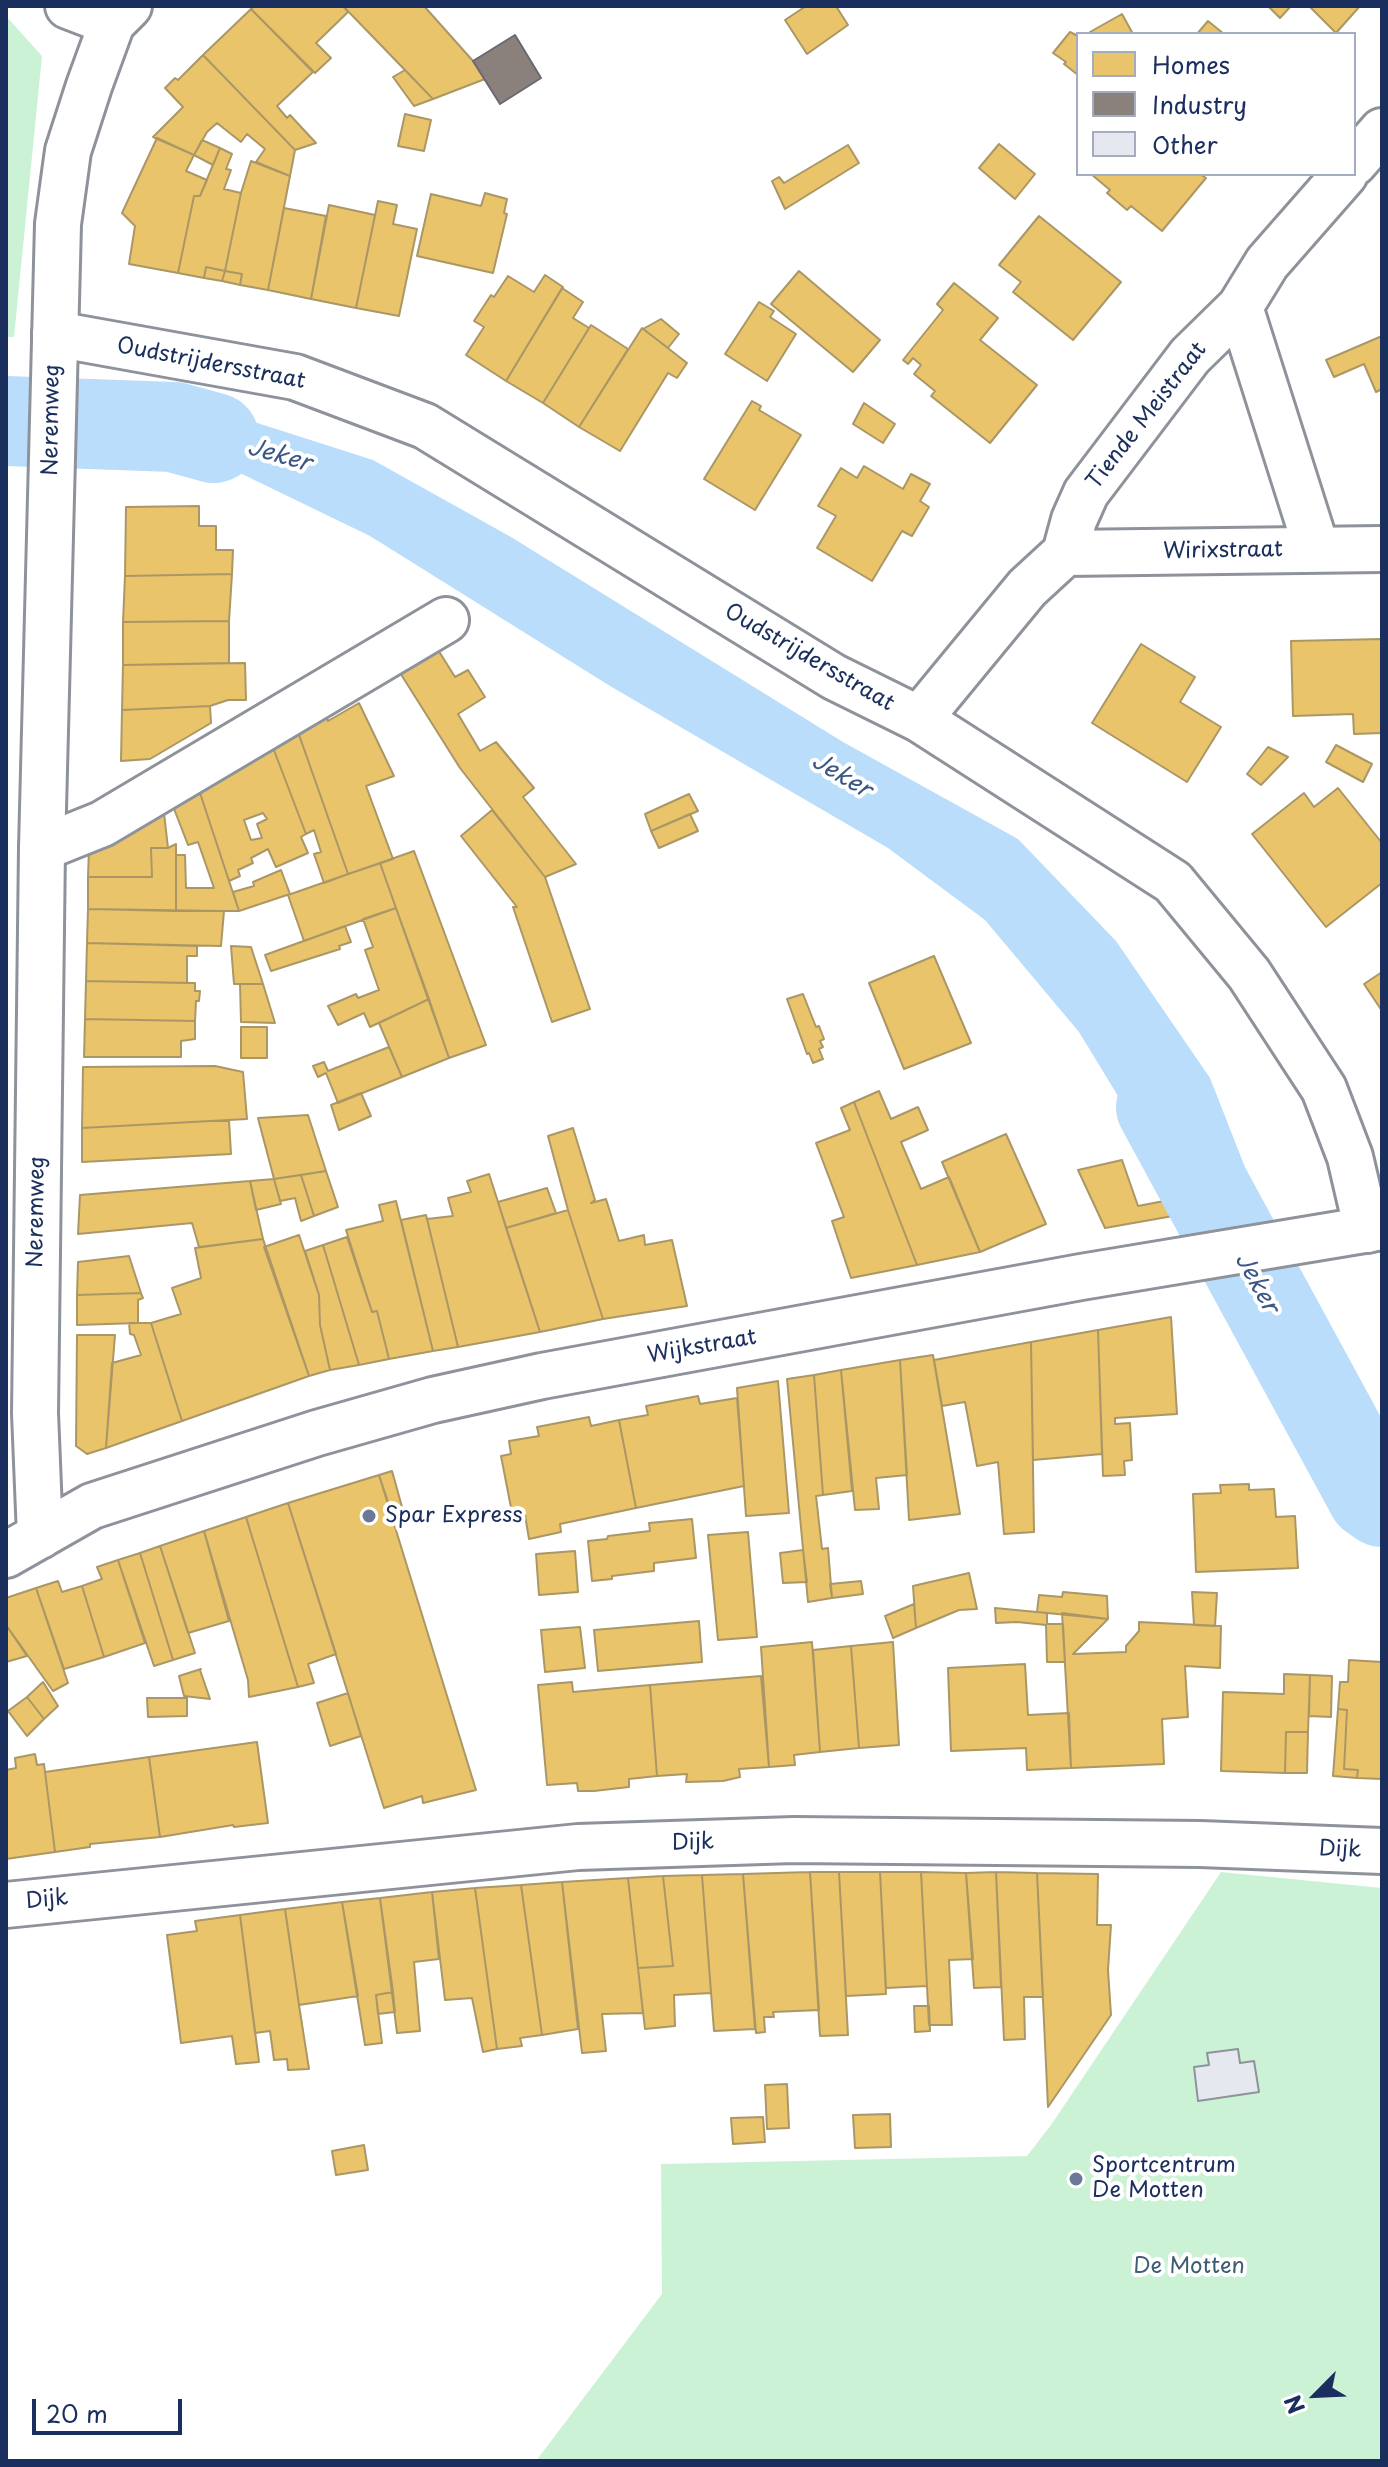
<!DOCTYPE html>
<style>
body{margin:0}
#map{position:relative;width:1388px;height:2467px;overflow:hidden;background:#fff;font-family:"Playpen Sans",sans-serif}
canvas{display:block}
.frame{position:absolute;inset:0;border:8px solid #1b2f5e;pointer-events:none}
.legend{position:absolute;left:1076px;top:32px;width:280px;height:144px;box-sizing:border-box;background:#fff;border:2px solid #a4acbf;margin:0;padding:10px 14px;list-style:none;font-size:24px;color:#1b2f5e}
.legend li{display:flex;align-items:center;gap:16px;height:40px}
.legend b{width:40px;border:2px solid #a4acbf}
.north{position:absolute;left:1276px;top:2355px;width:80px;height:80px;-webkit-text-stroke:6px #fff;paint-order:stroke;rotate:246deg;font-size:22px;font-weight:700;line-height:32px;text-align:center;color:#1b2f5e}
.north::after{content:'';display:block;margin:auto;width:28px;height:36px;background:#1b2f5e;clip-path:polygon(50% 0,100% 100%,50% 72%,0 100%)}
.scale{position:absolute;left:32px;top:2399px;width:150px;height:36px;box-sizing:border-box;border:4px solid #1b2f5e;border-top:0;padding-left:10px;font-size:24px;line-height:28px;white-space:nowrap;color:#1b2f5e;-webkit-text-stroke:6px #fff;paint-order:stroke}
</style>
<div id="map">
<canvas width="1388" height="2467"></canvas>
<div class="frame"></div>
<ul class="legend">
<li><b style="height:22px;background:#e9c46a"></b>Homes</li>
<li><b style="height:22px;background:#8a817c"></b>Industry</li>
<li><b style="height:22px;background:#e6e8f0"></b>Other</li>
</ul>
<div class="north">N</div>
<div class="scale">20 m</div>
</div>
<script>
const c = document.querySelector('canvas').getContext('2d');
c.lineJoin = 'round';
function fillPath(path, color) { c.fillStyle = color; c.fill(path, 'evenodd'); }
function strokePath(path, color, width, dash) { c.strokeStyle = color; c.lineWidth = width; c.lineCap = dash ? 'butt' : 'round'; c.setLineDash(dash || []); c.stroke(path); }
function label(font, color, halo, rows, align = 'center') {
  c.font = font + ' "Playpen Sans",sans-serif'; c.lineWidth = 8; c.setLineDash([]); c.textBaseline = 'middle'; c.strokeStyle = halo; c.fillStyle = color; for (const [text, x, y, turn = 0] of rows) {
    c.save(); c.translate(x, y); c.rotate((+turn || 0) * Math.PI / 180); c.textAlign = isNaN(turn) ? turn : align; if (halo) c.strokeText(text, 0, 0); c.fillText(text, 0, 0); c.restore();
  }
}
fillPath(new Path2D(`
 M6,16L42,56L14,337H6Z
 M1221,1872L1382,1888V2461H536L662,2294L661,2164L1027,2156L1051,2125Z`), '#ccf2d5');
fillPath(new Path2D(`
 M90,381L201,405L373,460L511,537L843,742L1018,839L1116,941L1210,1078L1259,1203L1196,1224L1079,1032L985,920L888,848L610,686L370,536L242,474L90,446Z
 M1302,1292L1369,1445L1382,1458V1544L1346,1514L1285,1413L1236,1308Z`), '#baddfb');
const homes = new Path2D(`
 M254,6H343L348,12L316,43L331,58L315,73L251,9Z
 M343,6H424L473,61L485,79L433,99Z
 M806,6H836L848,25L807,54L785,20Z
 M1268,6H1291L1280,18Z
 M1309,6H1360L1336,33Z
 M251,9L313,72L277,106L287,118L290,115L316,143L295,150L203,55Z
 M1122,14L1133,34H1092L1090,32Z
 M1208,21L1224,34H1197Z
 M1070,32L1078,36V75L1064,64L1066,62L1053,53Z
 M203,55L295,150L290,176L256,162L265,149L247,134L241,142L217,123L207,132L194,155L153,137L183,107L165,88L175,78L178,80Z
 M405,70L433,99L414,106L393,77Z
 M405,114L431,120L424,151L398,146Z
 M157,138L194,155L186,171L207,180L200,196H194L178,273L129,264L135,226L122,213Z
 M202,140L220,148L213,165L194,155Z
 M999,144L1035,174L1015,199L979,168Z
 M848,145L859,163L785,209L772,181L779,177L784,183Z
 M220,148L232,154L226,169L231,170L224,189L241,193L225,271L206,267L204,278L178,273L194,196H200Z
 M251,161L290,176L268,290L240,285L242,274L225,271L241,193Z
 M1091,174H1200L1206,178L1162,231L1131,206L1127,210L1107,193L1110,190Z
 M485,193L507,199L504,213L507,214L493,273L417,256L431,194L481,206Z
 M378,201L397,205L393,224L417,229L399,316L356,308Z
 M329,205L375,215L356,308L311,299Z
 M284,208L326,216L311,299L268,290Z
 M1039,216L1121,282L1073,340L1013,292L1021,282L999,265Z
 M206,267L225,271L222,281L204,278Z
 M225,271L242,274L240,285L222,281Z
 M799,271L880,340L853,372L771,304Z
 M545,275L563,287L506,381L466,355L484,327L474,321L491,295L494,297L508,276L534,292Z
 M954,283L998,318L980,340L1037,385L990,443L931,396L935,391L914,374L921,365L913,358L908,364L903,360L943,310L937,304Z
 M562,288L583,302L573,318L589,328L543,403L506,381Z
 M759,302L774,311L770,317L796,334L767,381L725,354Z
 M661,319L679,334L668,348L643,329Z
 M591,325L628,349L579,427L543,403Z
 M642,328L687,363L677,378L668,373L620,451L579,427Z
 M1382,336V389L1376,392L1364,364L1334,377L1326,360Z
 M752,401L761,406L759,410L801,435L755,510L704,479Z
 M864,403L895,424L883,443L853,424Z
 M864,466L903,489L911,474L930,484L920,501L929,507L912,536L902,531L872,581L817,548L836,516L818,506L841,468L857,478Z
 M199,506V526H216V550H233L232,574L125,576L126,507Z
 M232,574L229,621L123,622L125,576Z
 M229,621V663L123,665V622Z
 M1382,639V733L1354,734L1353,714L1293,716L1291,641Z
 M1141,644L1195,677L1180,702L1221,727L1187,782L1092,723Z
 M435,645L455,677L468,670L485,697L458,714L480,751L496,742L534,788L523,797L576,864L545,877L460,768L397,668Z
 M245,663L246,700H228L210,706L122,710L123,665Z
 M359,703L394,776L366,786L393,859L348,874L297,729L325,714L328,721Z
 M210,706L211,723L150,759L121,761L122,710Z
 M297,729L348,874L324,883L314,854L321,852L314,830L306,834L272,745Z
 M272,745L306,834L301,837L308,853L276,867L268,849L251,858L253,863L238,870L240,876L229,881L199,790ZM263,813L267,819L257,824L262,838L251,840L244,820Z
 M1336,745L1372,764L1363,782L1326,762Z
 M1268,747L1288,757L1261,785L1247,774Z
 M1338,788L1382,843V883L1326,927L1252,834L1304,793L1314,807Z
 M199,790L239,911H176V855H185L186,888H214L198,842L188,845L171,801Z
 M689,794L698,811L651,831L645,814Z
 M163,804L168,848H151L152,877H88L89,847Z
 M492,810L545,877L590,1009L552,1022L513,907H517L461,836Z
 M690,814L698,831L659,848L651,831Z
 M176,844V911L88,909V877H152L151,848H168Z
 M414,851L486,1045L449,1058L380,863Z
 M380,863L396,908L304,941L288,895Z
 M281,870L290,894L239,911L233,892L254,886L253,882Z
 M396,908L429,999L370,1027L364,1013L338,1025L328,1006L356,994L358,998L379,990L365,950L373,947L363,919Z
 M88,909L224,911L221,946L87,943Z
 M345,926L351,942L339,946L340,949L271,971L265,955Z
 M87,943L197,946V956H187V983L86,981Z
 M231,946L251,947L263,984H234Z
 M934,956L971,1043L904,1069L869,983Z
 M1382,972V1011L1364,984Z
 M86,981L195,983V991H200L199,1001H196L195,1021L85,1019Z
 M240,984H263L275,1023L241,1022Z
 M803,994L816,1027L819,1026L824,1039L820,1041L823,1047L819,1049L823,1059L813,1063L809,1053L807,1054L787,999Z
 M429,999L449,1058L402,1077L379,1023Z
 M85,1019L195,1021V1039L181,1041V1057H84Z
 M241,1027H267V1058H241Z
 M389,1047L402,1077L338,1103L326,1073L318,1077L313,1066L324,1062L328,1071Z
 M215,1066L243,1072L247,1119L82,1128L83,1067Z
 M879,1091L891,1119L918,1107L928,1130L901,1142L921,1189L949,1177L980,1252L917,1265L854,1102Z
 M361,1093L371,1116L339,1130L331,1105Z
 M854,1102L917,1265L851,1278L832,1221L844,1217L816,1143L850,1130L841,1108Z
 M308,1115L326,1171L274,1179L258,1118Z
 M229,1120L231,1154L82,1162V1128Z
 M573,1128L595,1200L591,1203L606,1199L619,1241L644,1235L645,1245L672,1240L687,1306L603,1319L568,1210L548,1136Z
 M1006,1134L1046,1224L980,1252L942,1162Z
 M1122,1160L1138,1206L1164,1201L1173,1216L1105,1228L1078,1170Z
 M326,1171L338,1207L314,1216L301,1175Z
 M489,1174L540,1332L458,1347L427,1219L453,1216L448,1198L471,1192L467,1181Z
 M301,1175L314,1216L301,1221L295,1198L280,1201L274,1179Z
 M274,1179L281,1204L256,1210L250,1181Z
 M250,1181L263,1239L199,1247L192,1223L78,1234L80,1195Z
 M547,1188L556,1213L506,1228L498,1202Z
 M396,1201L433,1351L389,1359L377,1311L372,1312L346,1230L383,1221L379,1205Z
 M568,1210L603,1319L540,1332L506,1228Z
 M426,1215L458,1347L433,1351L401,1220Z
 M299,1235L319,1295L320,1325L330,1370L309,1376L264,1247Z
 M347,1237L372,1312L377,1311L389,1359L359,1365L323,1245Z
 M263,1239L309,1376L182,1421L151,1323L181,1314L172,1288L201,1278L195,1248Z
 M323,1245L359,1365L330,1370L320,1325L319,1295L305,1251Z
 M129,1256L141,1293L77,1295L78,1262Z
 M141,1293L143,1298L138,1300V1323L77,1325V1295Z
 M1171,1317L1177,1414L1115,1418V1424L1130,1423L1132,1460L1124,1461L1125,1475L1103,1476L1098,1330Z
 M129,1323H151L182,1421L106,1448L112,1363L141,1355L134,1335L130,1334Z
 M1098,1330L1102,1454L1033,1460L1031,1342Z
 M77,1335H115L106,1448L87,1454L76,1446Z
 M1031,1342L1034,1532L1004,1534L998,1462L977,1466L965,1402L942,1406L934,1360Z
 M933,1355L960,1514L909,1520L900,1360Z
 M900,1360L907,1475L876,1478L879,1509L855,1510L841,1370Z
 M841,1370L852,1491L823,1495L814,1375Z
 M814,1375L823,1495L816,1496L822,1549L828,1548L832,1598L808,1602L787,1379Z
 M778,1381L789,1513L746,1516L737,1388Z
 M698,1396L700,1404L737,1398L744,1486L636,1508L619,1420L648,1415L646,1406Z
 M589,1417L591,1426L619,1420L636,1508L560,1524L561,1532L529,1539L525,1515L513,1518L501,1456L511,1454L509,1441L539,1436L537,1427Z
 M392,1471L404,1514L393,1517L379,1475Z
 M379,1475L476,1790L423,1803L422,1796L384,1808L288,1503Z
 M1249,1484V1490L1274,1489L1276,1517L1295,1516L1298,1568L1196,1572L1193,1494L1221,1493L1220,1485Z
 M288,1503L336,1654L308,1664L314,1683L298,1687L246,1517Z
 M246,1517L298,1687L249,1697L248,1680L204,1531Z
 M692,1519L696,1558L654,1563V1571L612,1576V1579L592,1581L588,1541L607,1539L608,1536L650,1531L649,1523Z
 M204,1531L229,1621L188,1633L160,1546Z
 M748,1532L757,1637L718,1640L708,1535Z
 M160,1546L195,1653L173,1660L140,1553Z
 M803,1550L807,1582L783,1583L780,1553Z
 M575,1551L578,1592L539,1595L536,1554Z
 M140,1553L173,1660L154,1666L118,1560Z
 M118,1560L145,1643L104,1657L82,1586L102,1579L97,1567Z
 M969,1573L977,1609L959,1610L916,1628L913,1586Z
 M58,1581L62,1592L82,1586L104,1657L64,1669L36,1588Z
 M861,1581L863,1594L832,1598L830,1584Z
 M36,1588L68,1683L53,1691L6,1625V1598Z
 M1063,1592L1107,1596L1108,1619L1037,1612L1039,1595L1062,1597Z
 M1192,1592L1217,1593L1215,1626L1194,1625Z
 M914,1604L916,1628L893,1638L885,1616Z
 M995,1608L1047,1613V1624H1063L1065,1662H1047L1046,1625L1017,1622L996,1623Z
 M1062,1613L1108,1619L1073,1654L1126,1652V1646L1139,1631V1622L1221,1626L1220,1668L1185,1666L1188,1717L1162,1719L1164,1764L1071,1768Z
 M699,1621L702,1662L598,1671L594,1630Z
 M6,1625L27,1656L6,1662Z
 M580,1627L585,1668L545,1672L541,1630Z
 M812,1642L820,1752L794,1755L795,1765L769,1767L761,1647Z
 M893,1642L899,1745L859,1748L851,1646Z
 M851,1646L859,1748L820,1752L813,1650Z
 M1349,1660L1382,1662V1779L1357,1778L1358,1770L1344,1769L1347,1710L1338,1709L1340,1682H1348Z
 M1025,1664L1028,1715L1069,1713L1071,1768L1027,1770L1026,1748L951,1751L948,1668Z
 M201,1669L200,1670L210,1699L184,1696L179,1676Z
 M1284,1674L1310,1675L1308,1732H1286L1285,1773L1221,1771L1223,1692L1284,1694Z
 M1310,1675L1332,1676L1331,1717L1309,1716Z
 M761,1676L769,1767L739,1769L740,1777L723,1781L686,1782L687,1774L657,1776L650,1685Z
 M43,1682L58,1706L44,1719L27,1697Z
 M572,1682L573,1692L650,1685L657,1776L629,1779V1787L594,1791H578L577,1783L547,1785L538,1685Z
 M348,1693L361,1736L330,1746L317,1703Z
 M27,1697L44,1719L27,1736L8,1711Z
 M147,1698H187V1716L148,1717Z
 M1338,1709L1347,1710L1344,1769L1358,1770L1357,1778L1333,1776Z
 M1286,1732H1308L1307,1773H1285Z
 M257,1742L268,1823L234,1827L233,1825L160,1837L149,1757Z
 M35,1754L37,1765L44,1764L55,1852L6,1859V1770L16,1768L15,1758Z
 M149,1757L160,1837L90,1844V1847L55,1852L45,1772Z
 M810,1872H839L848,2035L820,2036Z
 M810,1872L819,2010L773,2012L774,2017H764L765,2032L756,2033L743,1874Z
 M839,1872H880L886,1994L846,1996Z
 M880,1872H921L927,1986L886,1988Z
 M921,1872L966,1873L973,1959L949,1960L952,2025H929Z
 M996,1872L1001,1987L974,1988L966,1873Z
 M996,1872L1037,1873L1043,1997H1024L1025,2039L1004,2040Z
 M1037,1873L1098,1874L1097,1925H1111L1108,1970L1111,2015L1048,2107Z
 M743,1874L755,2029L714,2031L702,1875Z
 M702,1875L711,1993L674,1995L675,2026L645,2029L638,1968L673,1966L663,1876Z
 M663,1876L673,1966L638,1968L628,1878Z
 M628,1878L643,2013L602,2014L606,2051L582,2053L562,1882Z
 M562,1882L578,2029L542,2035L521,1885Z
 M521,1885L542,2035L520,2038L522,2046L497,2049L475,1888Z
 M475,1888L497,2049L483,2052L472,1998L445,2000L432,1892Z
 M432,1892L439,1959L414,1962L420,2031L397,2033L380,1898Z
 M380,1898L393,1992L376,1995L382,2043L365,2045L342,1902Z
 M342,1902L358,1996L299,2005L285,1909Z
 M285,1909L299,2005L309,2069L288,2070L287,2059L274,2060L270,2031L255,2033L240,1915Z
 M240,1915L259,2062L236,2064L232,2036L181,2043L167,1935L197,1931L195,1921Z
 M393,1992L395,2012L378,2014L376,1995Z
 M914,2006H929L930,2031L915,2032Z
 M787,2084L789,2128L767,2129L765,2085Z
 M890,2114L891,2147L855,2148L853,2115Z
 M763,2117L765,2142L733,2144L731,2118Z
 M364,2145L368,2170L336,2175L332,2151Z`);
fillPath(homes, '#e9c46a');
strokePath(homes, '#ab9766', 2);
const industry = new Path2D(`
 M515,35L541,78L500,104L473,61Z`);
fillPath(industry, '#8a817c');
strokePath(industry, '#696873', 2);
strokePath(new Path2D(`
 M6,421L174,427L214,438
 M1161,1107L1372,1495L1382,1502`), '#baddfb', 90);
const building = new Path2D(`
 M1238,2049L1240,2063L1254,2061L1259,2092L1198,2101L1194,2067L1209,2065L1207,2053Z`);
fillPath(building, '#e6e8f0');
strokePath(building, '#8e929a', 2);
const street = new Path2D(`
 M68,6L112,23
 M1354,163L1382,131
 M1240,307L1317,550
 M55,334L295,377L425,426L834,677L919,719L1173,882L1249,974L1324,1089L1350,1157L1367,1230
 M1065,553L1382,549
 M919,719L1027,588L1065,553L1074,520L1086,493L1190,356L1240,307L1267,263L1345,174
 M42,848L102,824L446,620
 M6,1905L578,1847L794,1840L1200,1844L1382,1851`);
const secondary = new Path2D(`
 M40,1536L35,1413L42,848L58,224L68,151L89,86L112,23L129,6
 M6,1555L92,1506L317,1433L433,1400L542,1376L1081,1277L1382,1227`);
strokePath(street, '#8e929a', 50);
strokePath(secondary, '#8e929a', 50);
strokePath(street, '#fff', 44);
strokePath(secondary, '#fff', 44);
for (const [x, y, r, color] of [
 [369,1516,8,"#6b7896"],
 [1076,2179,8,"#6b7896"]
]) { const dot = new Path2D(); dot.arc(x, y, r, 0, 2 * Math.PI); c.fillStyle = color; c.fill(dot); strokePath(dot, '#fff', 3); }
label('22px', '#1b2f5e', '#fff', [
 ["Oudstrijdersstraat",211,364,11],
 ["Tiende Meistraat",1147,416,-52],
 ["Neremweg",52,420,-89],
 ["Wirixstraat",1223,551,-1],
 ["Oudstrijdersstraat",809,658,30],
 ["Neremweg",37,1212,-89],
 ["Wijkstraat",702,1347,-10],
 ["Dijk",693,1843,-2],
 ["Dijk",1340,1850,2],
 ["Dijk",47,1900,-6]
]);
label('22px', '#1b2f5e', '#fff', [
 ["Spar Express",385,1516],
 ["Sportcentrum",1092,2166],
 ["De Motten",1092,2191]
], 'left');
label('22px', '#3d5d73', '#fff', [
 ["De Motten",1189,2267]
]);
label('italic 24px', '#3c5785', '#fff', [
 ["Jeker",279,456,16],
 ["Jeker",841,776,31],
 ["Jeker",1256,1283,61]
]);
</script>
